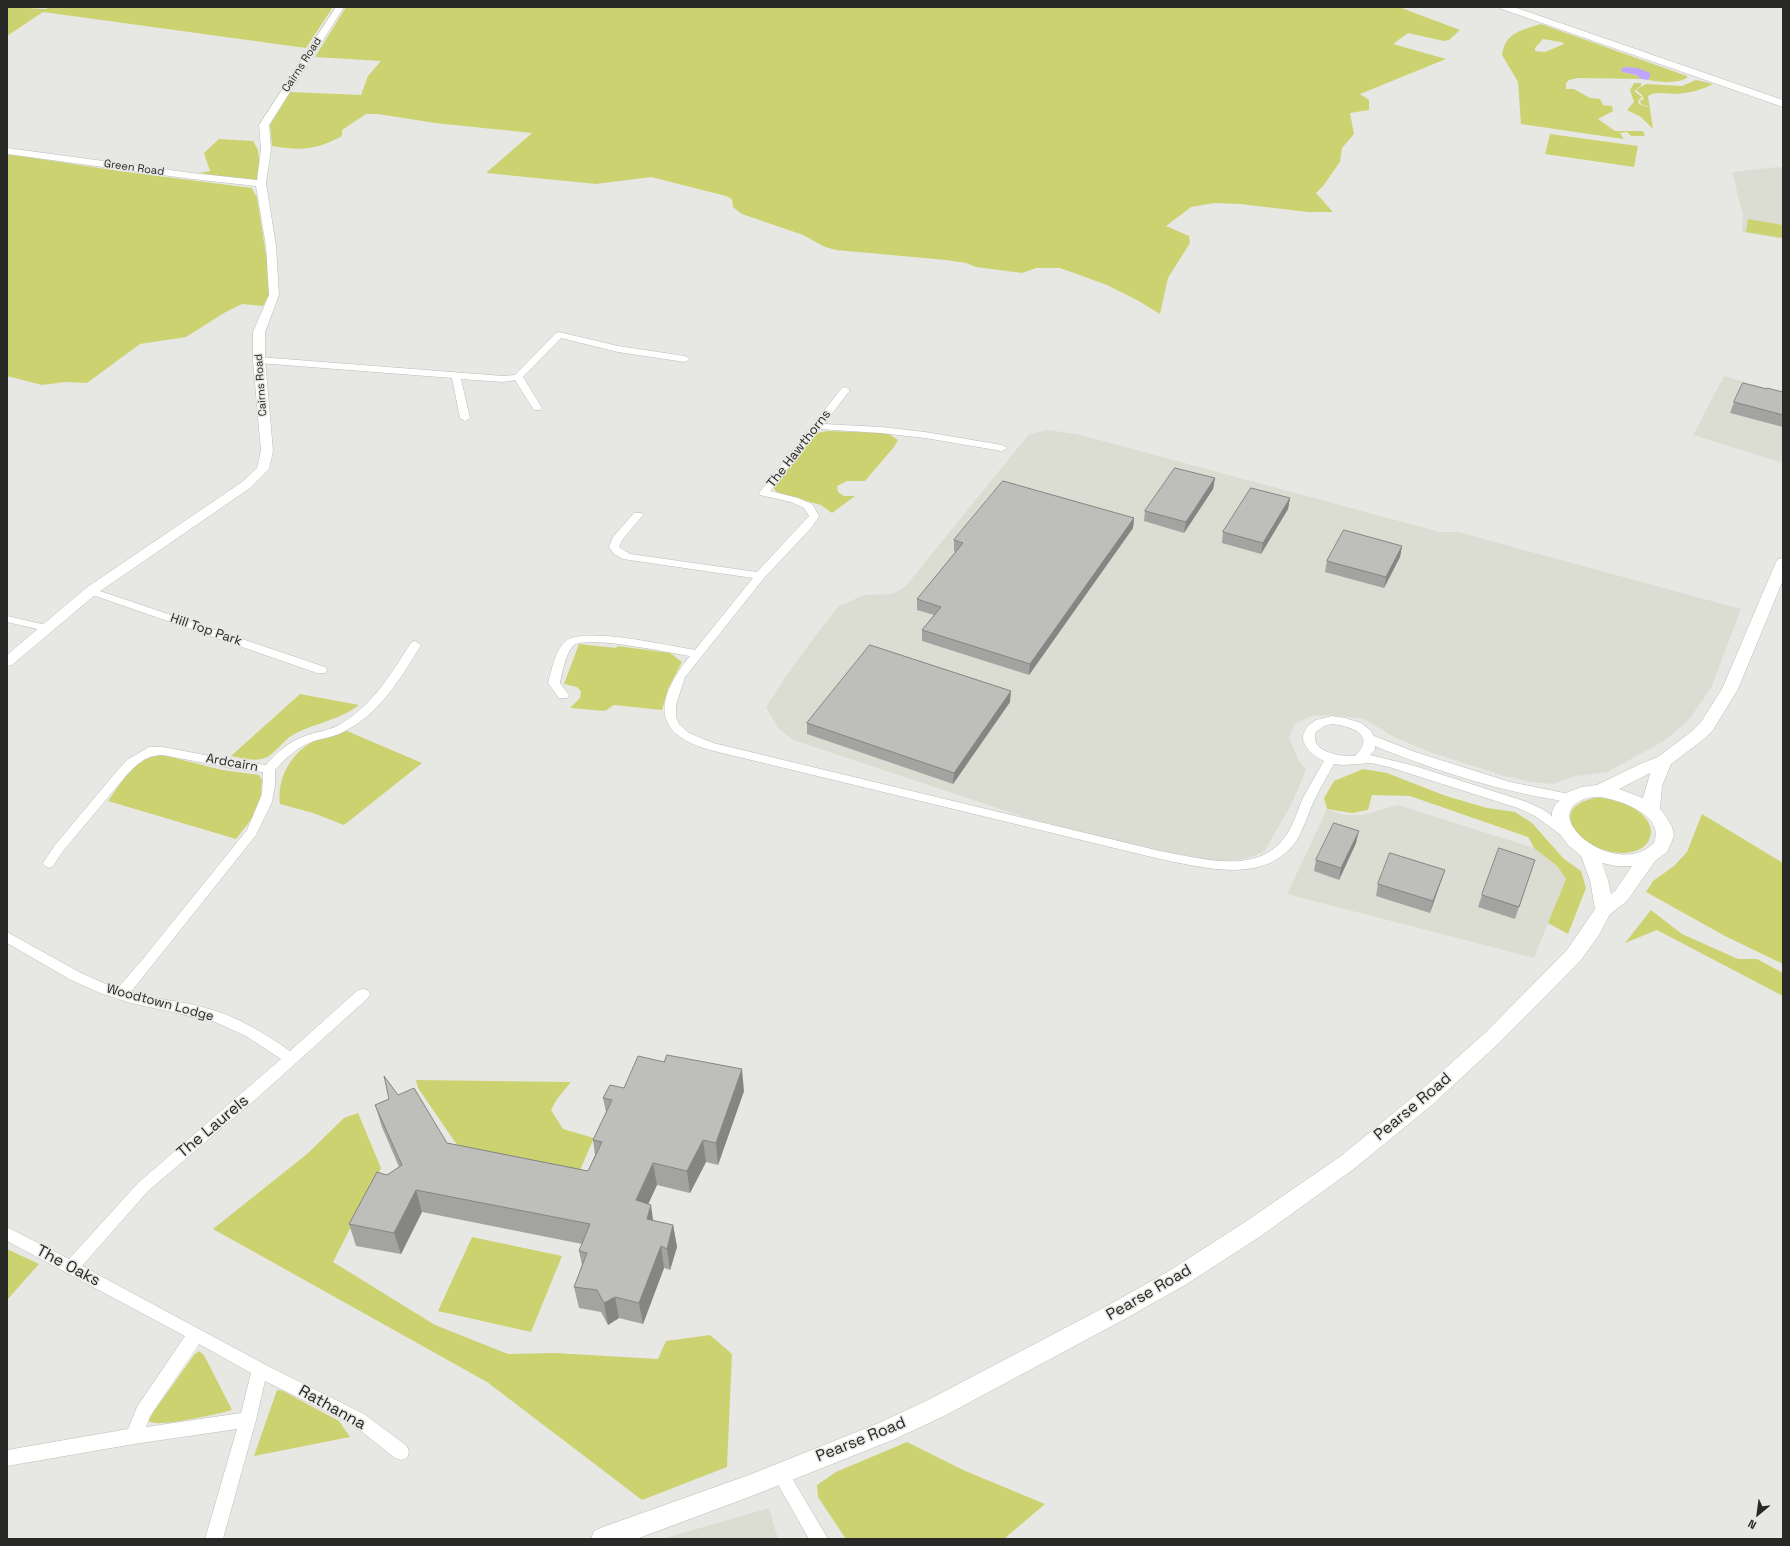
<!DOCTYPE html>
<style>
body{margin:0}
#map{position:relative;width:1790px;height:1546px;overflow:hidden;background:#e7e8e4;font-family:"Space Grotesk",sans-serif}
canvas{display:block}
.frame{position:absolute;inset:0;border:8px solid #282827;pointer-events:none}
.north{position:absolute;left:1738px;top:1494px;width:40px;height:40px;-webkit-text-stroke:3px #e7e8e4;paint-order:stroke;rotate:209deg;font-size:11px;font-weight:700;line-height:16px;text-align:center;color:#282827}
.north::after{content:'';display:block;margin:auto;width:14px;height:18px;background:#282827;clip-path:polygon(50% 0,100% 100%,50% 72%,0 100%)}
</style>
<div id="map">
<canvas width="1790" height="1546"></canvas>
<div class="frame"></div>
<div class="north">N</div>
</div>
<script>
const c = document.querySelector('canvas').getContext('2d');
c.lineJoin = 'round';
function fillPath(path, color) { c.fillStyle = color; c.fill(path, 'evenodd'); }
function strokePath(path, color, width, dash) { c.strokeStyle = color; c.lineWidth = width; c.lineCap = dash ? 'butt' : 'round'; c.setLineDash(dash || []); c.stroke(path); }
function label(font, color, halo, rows, align = 'center') {
  c.font = font + ' "Space Grotesk",sans-serif'; c.lineWidth = 3; c.setLineDash([]); c.textBaseline = 'middle'; c.strokeStyle = halo; c.fillStyle = color; for (const [text, x, y, turn = 0] of rows) {
    c.save(); c.translate(x, y); c.rotate((+turn || 0) * Math.PI / 180); c.textAlign = isNaN(turn) ? turn : align; if (halo) c.strokeText(text, 0, 0); c.fillText(text, 0, 0); c.restore();
  }
}
fillPath(new Path2D(`
 M1778,167L1783,168V239L1742,232L1743,216L1732,172Z
 M1724,376L1783,393V463L1693,435Z
 M1049,430L1081,435L1440,532H1458L1741,609L1711,688L1688,721L1664,741L1607,772L1576,776L1552,784L1532,782L1504,776L1430,752L1394,737L1364,719L1328,715L1311,716L1295,724L1289,738L1299,761L1306,770L1292,803L1264,852L1245,859L1209,863L1066,831L793,740L778,728L766,707L788,673L819,631L839,606L864,595L892,594L905,587L1029,434Z
 M1398,805L1534,848L1557,866L1566,879L1534,958L1287,894L1327,809L1344,815H1362Z
 M769,1508L778,1539H662Z`), '#dcddd2');
fillPath(new Path2D(`
 M7,7L46,9L49,7H333L306,48L43,12L7,36Z
 M346,7H1399L1460,30L1449,40L1444,41L1408,33L1393,44L1446,59L1360,94L1369,100V110L1350,113L1354,134L1342,148L1340,162L1323,186L1316,193L1333,212H1308L1240,204L1214,203L1191,207L1166,226L1189,236L1190,243L1168,278L1160,314L1137,300L1107,285L1060,268H1036L1022,273L976,267L966,263L946,260L836,250L825,247L803,235L742,214L733,207L732,199L726,196L651,177L596,184L486,173L532,133L435,123L378,114H366L342,130V136C316,150 302,151 272,146L270,125L290,92L361,95L368,76L381,61L315,57Z
 M1541,24L1687,76V78C1674,84 1662,82 1648,80L1650,77C1642,72 1634,67 1624,67L1622,72L1636,75L1641,79L1578,78L1569,80L1566,83V89H1574L1590,98L1600,99L1603,105L1612,106L1613,111L1598,119L1615,131H1643L1645,135L1643,136H1631L1627,132L1620,133L1624,139L1644,142L1521,124L1518,82L1502,55C1505,33 1521,30 1541,24ZM1543,39L1561,42L1564,44L1545,52L1535,51V48Z
 M1696,80L1713,84C1702,90 1689,93 1676,94C1668,94 1656,91 1648,96L1653,129L1641,117L1627,110L1634,102L1630,90L1634,83H1641V86L1634,91L1642,97L1638,101L1639,104L1647,107H1649L1641,104L1640,101L1644,99L1642,95L1636,90L1646,84L1682,86Z
 M1550,134L1638,146L1634,167L1545,154Z
 M219,139L253,141L258,150L261,183L200,173L210,171L204,153Z
 M7,154L119,171L252,188L257,198L267,261L269,295L263,306L242,304L224,313L186,337L140,344L87,383L65,382L42,385L7,376Z
 M1748,219L1783,225V238L1746,232Z
 M827,431L887,433L898,440L894,447L865,481H847L837,486L838,492L844,496H855L832,513L821,505L778,493L774,489V486L817,433Z
 M579,644L616,648L618,646L670,653L682,662L668,689L662,710L614,705L605,711L570,708L580,698L581,691L577,687L564,684Z
 M300,694L359,705C338,721 313,723 291,736C282,742 275,754 265,758C255,762 241,758 231,756Z
 M347,731L422,763L344,825L313,813L280,804C277,778 290,755 312,742C321,736 336,734 347,731Z
 M156,756H167L222,770L259,775L262,780L260,808L236,839L108,801C121,784 133,760 156,756Z
 M1363,769L1387,773L1446,796L1487,808L1515,812L1532,823L1564,859L1581,871L1586,888L1568,934L1548,923L1566,879L1557,866L1534,848L1528,837L1410,796L1372,795L1368,810L1352,813L1327,809L1324,798L1334,781Z
 M1595,798C1602,798 1609,798 1616,800C1631,804 1659,821 1649,840C1646,846 1641,849 1635,851C1596,864 1536,810 1595,798Z
 M1702,814L1783,863V964L1725,936L1646,892L1653,881L1674,866L1687,852Z
 M1651,910L1682,934L1738,959H1757L1783,973V996L1657,930L1625,943Z
 M416,1080L571,1082L557,1099L551,1110L563,1129L594,1138L574,1184L475,1165L455,1142L418,1088Z
 M358,1113L381,1168L333,1262L435,1325L508,1354L555,1353L658,1359L666,1341L710,1335L732,1354L727,1467L642,1500L487,1382L213,1229L307,1154L344,1118Z
 M472,1237L562,1256L531,1332L438,1311Z
 M7,1249L39,1264L7,1300Z
 M199,1351L204,1355L232,1410C217,1414 162,1427 150,1422L149,1420L154,1411L194,1355Z
 M277,1390L283,1391L339,1421L350,1437L254,1456Z
 M907,1442L963,1470L1045,1504L1004,1539H846L818,1497L817,1485L836,1472Z`), '#cdd271');
fillPath(new Path2D(`
 M1624,67L1638,68L1650,73V77L1648,80L1641,79L1636,75L1622,72L1621,69Z`), '#c1a5fd');
const minor = new Path2D(`
 M559,332L618,346L685,356L690,359L685,362L618,352L561,338L523,377L542,408L540,410H534L515,380L503,382L461,379L470,418L465,421L460,418L452,378L259,363L254,360L259,357L503,376L515,375L556,333Z
 M845,387L850,390L824,424L881,427L925,432L1002,445L1007,448L1002,451L925,438L881,433L819,429L770,491L798,498L812,504L819,516L812,527L764,578L685,677L676,705V717L679,724L689,733L713,743L1160,851C1200,858 1257,876 1285,837C1294,825 1297,811 1303,798C1310,785 1317,773 1324,761C1314,756 1302,747 1303,735L1307,727L1316,720L1332,716L1345,718L1361,723L1370,730L1374,736L1415,752L1510,782L1574,795L1576,798L1574,801L1570,802C1505,793 1436,771 1375,746V750L1370,755L1415,766L1527,802L1544,810L1569,829L1571,832L1569,835L1565,836L1561,835L1535,816L1518,808L1389,767L1371,763L1343,765L1334,764C1328,775 1321,786 1315,799C1309,811 1305,825 1298,838C1268,886 1205,868 1160,859L710,750C650,733 656,698 690,656C670,653 588,635 574,645C566,651 562,674 560,683L569,695L567,698H559L548,683C552,670 555,650 566,641C584,626 670,646 695,650L753,578L623,559L614,554L609,547L613,537L634,513H642L643,515L622,540L619,547L630,554L757,572L809,516L804,508L791,502L760,495L759,493L842,388ZM1332,724C1352,726 1377,735 1355,756C1342,757 1308,752 1316,732L1324,726Z
 M91,588L325,667L327,670L325,673H317L87,593L86,591L87,589Z
 M7,616L50,626L52,628L46,631L7,622Z
 M415,641L421,645C401,678 379,715 343,732C334,737 323,738 314,741C298,746 286,758 275,770V785L272,802L256,835L130,993C155,999 181,1001 206,1008C237,1016 264,1033 290,1051L358,990L363,989L368,990L370,994L368,998L256,1099L148,1191L82,1266L266,1365L364,1414L407,1446L409,1452L407,1458L401,1460L395,1458L352,1424L265,1381L256,1420L223,1539H205L237,1429L134,1444L7,1466V1450L128,1429L137,1407L185,1336L7,1241V1227L69,1259L138,1183L281,1059L246,1036L213,1021L131,1003L100,993L71,980L7,943V932L81,973L117,989L142,960L247,830L262,794L263,772L236,769L163,755C145,755 137,764 125,777L63,851L53,866L49,868L45,866L43,863L55,845L117,771L127,760L149,747H163L236,761L266,765C277,753 289,741 305,736C315,732 327,731 337,726C372,707 390,675 411,643ZM199,1344L251,1373L241,1413L146,1427L150,1416Z
 M780,1466L786,1468L828,1539H809L772,1474L774,1468Z`);
const tertiary = new Path2D(`
 M336,7H344L269,125L271,149L266,183L276,246L279,295L265,332V360L273,451L269,469L250,488L96,594L12,665L7,666V655L86,588L242,482L257,468L261,451L253,360V332L269,295L266,246L256,186L192,179L7,154V148L192,173L257,180L261,149L259,125Z`);
const secondary = new Path2D(`
 M1500,7H1514L1783,100V107L1502,9Z
 M1783,558V580L1738,689L1713,730L1704,739L1671,764L1662,786L1660,809L1665,815L1672,827L1674,835L1672,841L1667,852L1655,861L1627,901L1610,914L1599,935L1581,960L1500,1042L1433,1104L1355,1168L1261,1236L1185,1285L1123,1320L944,1416L895,1439L749,1497L636,1539H591L594,1531L603,1527L749,1475L879,1423L928,1400L1107,1306L1169,1271L1245,1222L1341,1156L1419,1092L1486,1032L1567,950L1595,909L1590,880L1581,856L1568,845L1555,827L1552,820V812L1555,805L1568,792L1581,787L1597,785L1640,764L1658,757L1692,731L1701,722L1722,689L1776,562L1778,559ZM1650,774L1643,798L1619,789L1650,773ZM1600,797C1620,800 1666,815 1654,843C1617,880 1539,818 1582,800C1587,797 1594,797 1600,797ZM1602,863L1616,866H1632L1615,891L1611,894L1608,880Z`);
strokePath(minor, '#bbbbb8', 1);
strokePath(tertiary, '#bbbbb8', 1);
strokePath(secondary, '#bbbbb8', 1);
fillPath(minor, '#fff');
fillPath(tertiary, '#fff');
fillPath(secondary, '#fff');
fillPath(new Path2D(`
 M1783,392V427L1730,413L1734,402Z
 M1215,478L1213,489L1184,533L1144,521L1145,511Z
 M1290,498L1288,509L1261,554L1222,543L1223,532Z
 M1134,518L1133,528L1029,675L922,641V630L934,615L917,610V599L956,552L954,551V540Z
 M1402,546L1400,557L1384,588L1325,572L1327,561Z
 M1010,702L953,784L807,734V723Z
 M1356,843L1339,880L1314,871L1316,860Z
 M1535,860L1515,919L1478,907L1482,895Z
 M1445,870L1441,881L1430,913L1376,896L1378,884Z
 M624,1088L744,1091L718,1165L706,1162L690,1193L657,1185L648,1204L653,1221L673,1225L677,1247L670,1270L664,1268L643,1324L619,1318L608,1325L601,1312L579,1308L574,1287L582,1265L579,1251L582,1244L422,1212L401,1254L356,1246L349,1224L387,1175L399,1167L382,1127L375,1105L398,1095L447,1143L588,1171L595,1155L593,1140L606,1112L603,1098Z`), '#a3a3a1');
fillPath(new Path2D(`
 M1215,478L1213,489L1184,533L1186,522Z
 M1290,498L1288,509L1261,554L1263,543Z
 M1134,518L1133,528L1029,675L1030,664Z
 M1402,546L1400,557L1384,588L1386,577Z
 M1011,691L1010,702L953,784L954,773Z
 M1359,831L1356,843L1339,880L1341,868Z
 M1445,870L1441,881L1430,913L1433,901Z
 M742,1069L744,1091L718,1165L716,1143Z
 M703,1140L706,1162L690,1193L687,1171Z
 M653,1163L657,1185L640,1222L636,1200Z
 M416,1190L422,1212L401,1254L394,1233Z
 M651,1205L654,1227L647,1219Z
 M673,1225L677,1247L670,1270L667,1249Z
 M661,1246L664,1268L643,1324L639,1303Z
 M615,1297L619,1318L608,1325L604,1303Z`), '#858583');
const building = new Path2D(`
 M1743,383L1767,389V388L1783,392V415L1734,402Z
 M1175,468L1215,478L1186,522L1145,511Z
 M1003,481L1134,518L1030,664L922,630L941,607L917,599L963,543L954,540Z
 M1251,488L1290,498L1263,543L1223,532Z
 M1344,530L1402,546L1386,577L1327,561Z
 M870,645L1011,691L954,773L807,723Z
 M1334,823L1359,831L1341,868L1316,860Z
 M1499,848L1535,860L1519,907L1482,895Z
 M1390,853L1445,870L1433,901L1378,884Z
 M667,1055L742,1069L716,1143L703,1140L687,1171L653,1163L636,1200L651,1205L647,1219L673,1225L667,1249L661,1246L639,1303L615,1297L604,1303L597,1290L574,1287L587,1253L579,1251L590,1224L416,1190L394,1233L349,1224L377,1172L387,1175L402,1165L375,1105L389,1099L384,1076L398,1095L414,1088L447,1143L588,1171L602,1142L593,1140L612,1100L603,1098L610,1085L624,1088L638,1056L664,1062Z`);
fillPath(building, '#bebebb');
strokePath(building, '#858583', 1);
label('11px', '#282827', '#e7e8e4', [
 ["Cairns Road",302,65,-57],
 ["Green Road",134,168,8],
 ["Cairns Road",261,385,-94]
]);
label('13px', '#282827', '#e7e8e4', [
 ["The Hawthorns",799,449,-52],
 ["Hill Top Park",206,630,19],
 ["Ardcairn",232,763,10],
 ["Woodtown Lodge",160,1003,15]
]);
label('16px', '#282827', '#e7e8e4', [
 ["Pearse Road",1413,1107,-40],
 ["The Laurels",213,1127,-40],
 ["The Oaks",68,1266,28],
 ["Pearse Road",1149,1293,-30],
 ["Rathanna",332,1408,29],
 ["Pearse Road",861,1440,-22]
]);
</script>
